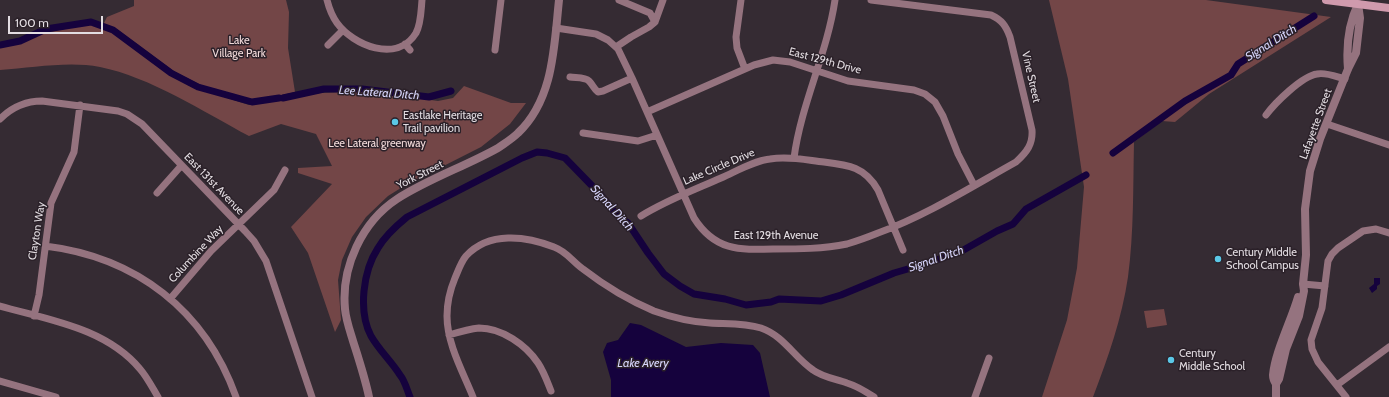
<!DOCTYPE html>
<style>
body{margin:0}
#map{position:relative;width:1389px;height:397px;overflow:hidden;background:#352b33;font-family:Cabin,sans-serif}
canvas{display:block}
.scale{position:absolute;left:8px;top:16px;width:95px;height:18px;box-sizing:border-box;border:2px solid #e3dde2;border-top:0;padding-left:5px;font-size:12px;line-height:14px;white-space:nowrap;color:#e3dde2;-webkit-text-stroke:3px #2b2129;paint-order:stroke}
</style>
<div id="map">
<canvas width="1389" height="397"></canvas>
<div class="scale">100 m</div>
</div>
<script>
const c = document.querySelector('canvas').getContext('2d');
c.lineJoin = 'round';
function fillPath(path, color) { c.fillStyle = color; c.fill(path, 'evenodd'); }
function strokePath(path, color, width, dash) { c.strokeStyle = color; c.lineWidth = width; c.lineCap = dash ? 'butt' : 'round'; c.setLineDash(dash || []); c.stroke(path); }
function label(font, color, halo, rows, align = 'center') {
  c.font = font + ' Cabin,sans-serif'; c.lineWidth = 3; c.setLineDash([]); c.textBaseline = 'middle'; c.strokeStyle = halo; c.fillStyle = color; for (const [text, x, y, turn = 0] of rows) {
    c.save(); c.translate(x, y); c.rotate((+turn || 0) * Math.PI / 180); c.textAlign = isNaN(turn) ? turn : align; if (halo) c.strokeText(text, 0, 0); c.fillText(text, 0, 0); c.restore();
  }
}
fillPath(new Path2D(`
 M134,0H286L289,12L288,48L295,92L251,102L201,85L175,72L118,30L103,25L107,17L134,6Z
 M1049,0H1206L1331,17L1209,94L1175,122L1162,121L1134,142C1133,187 1134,232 1128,277C1122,318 1108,358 1093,397H1042L1067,320L1077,268L1084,187L1068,79Z
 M89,24L112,31L159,67L190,86L249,105L320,93L366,91L438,101L453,98L464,86L511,103H526L510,124L481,147L404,186L388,196L366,217L352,237L342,260L338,280L341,320L335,332L308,253L291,227L332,184L298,173V168L332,166L316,134L281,124L249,136C204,112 150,77 100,67C68,61 32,68 0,70V47L14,45L45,33Z
 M1164,309L1167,325L1147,328L1144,311Z`), '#734647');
fillPath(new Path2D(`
 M1374,278H1380V284L1377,286V289L1372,293L1369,288L1374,284Z
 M630,323L641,325L686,347L721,343L753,345L760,353L770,397H611V380L603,352L607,343L618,340Z`), '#15023d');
strokePath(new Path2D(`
 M0,45L20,41L46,29L91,22L113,30L171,73L198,87L252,102L279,98
 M283,98L324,89H362L429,97L451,91
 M1113,153L1185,101L1231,75L1238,64L1314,16
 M410,397C407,390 405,381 400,375C391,361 379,350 371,336C358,311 363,271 378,248C385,236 396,226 407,217L522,158L537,152L547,153L565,158L600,194L617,215L628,223L648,253L664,274L680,286L694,294L725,299L746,305L771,302L779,299L821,301L841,295L894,273L918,266L960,252L997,231L1013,224L1026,209L1086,175`), '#15023d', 7);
strokePath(new Path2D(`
 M327,0C329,8 332,16 337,23C353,45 397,64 416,33C421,24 421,11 422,0
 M619,0L650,13L655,22
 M741,0L736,37L737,48L745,69
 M556,28L596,34L608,40L618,49L632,78L694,218C715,251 739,250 774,249C798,249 823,249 847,244C857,241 868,237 878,233C927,215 971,187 1016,162C1027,152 1033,144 1032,130L1010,37C1006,26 1002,20 991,15L871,0
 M405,44L410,50
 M328,45L343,30
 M616,47L631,37L649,27L655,22L663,0
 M495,50L501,0
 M570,77C576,78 585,77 589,81C593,85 594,89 598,92L603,91L632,78
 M647,112L754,65L773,60L790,62L848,81L914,90L925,94L935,102L943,116L958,154L974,185
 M1266,115C1275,103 1302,76 1317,74C1326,72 1337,77 1345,79
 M0,119C12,107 26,101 42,101L118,111L127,114L142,124L245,231L254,241L266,261L312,397
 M1327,124L1389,145
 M583,133L638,141L657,135
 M794,158C801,104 827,54 835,0
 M157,193L181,166
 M641,216C667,200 694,190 721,178C737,171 753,161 770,159C788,156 806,160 824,162C849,165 865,167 878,190L903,250
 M45,246C136,257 205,310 236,397
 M1303,284L1325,286
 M170,299L211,251L274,190L285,170
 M0,306C49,320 106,328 140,369C147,377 152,387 158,397
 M34,316L39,295L51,203L74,152L80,105
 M449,335C459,332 469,329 479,328C502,328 526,345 538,363C544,372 547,381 551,391
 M0,381L56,397
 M1337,385L1389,347
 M473,397C463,372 447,344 447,316C447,303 450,290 455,278C458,271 461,262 466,256C489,231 526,236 554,247C566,251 573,262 583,269C605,286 628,300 654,311C671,317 691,322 710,323C727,324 745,323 761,328C784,336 794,357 813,370C822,377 836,379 847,383C857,386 865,391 874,397
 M975,397L989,358
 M1346,397L1318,362L1312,349L1311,340L1322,308L1328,261L1332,254L1338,248L1363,231L1376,229L1389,233`), '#95737f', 7);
strokePath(new Path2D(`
 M1348,69C1346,46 1348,25 1358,4
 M1276,384C1274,381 1273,379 1273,375C1275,352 1291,321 1298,297
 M369,397C365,378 359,360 353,341C350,331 346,320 345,309C341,267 362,222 397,199C428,179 466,166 498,148C505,143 512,139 518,133C554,99 554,46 559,0
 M1276,397V384L1279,379L1286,349L1299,316L1304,291L1303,284L1306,255L1305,209L1310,171L1320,139L1348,69L1356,53L1360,18L1358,4`), '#95737f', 8);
strokePath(new Path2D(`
 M1326,0L1389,8`), '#d09aad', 8);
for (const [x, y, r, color] of [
 [395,122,4,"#5bc8e7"],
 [1218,259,4,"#5bc8e7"],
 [1171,360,4,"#5bc8e7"]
]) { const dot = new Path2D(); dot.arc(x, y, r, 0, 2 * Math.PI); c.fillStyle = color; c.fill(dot); strokePath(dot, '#2b2129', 1.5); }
label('11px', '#f2dada', '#2b2129', [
 ["Lake",239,41],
 ["Village Park",239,54],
 ["Lee Lateral greenway",377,144]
]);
label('11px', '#e3dde2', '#2b2129', [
 ["East 129th Drive",825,61,15],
 ["Vine Street",1031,77,77],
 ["Lafayette Street",1316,124,-70],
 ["Lake Circle Drive",719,167,-23],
 ["York Street",420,175,-27],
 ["East 131st Avenue",214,184,46],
 ["Clayton Way",37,231,-81],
 ["East 129th Avenue",776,236],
 ["Columbine Way",196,254,-47]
]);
label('11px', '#e3dde2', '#2b2129', [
 ["Eastlake Heritage",403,116],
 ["Trail pavilion",403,129],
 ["Century Middle",1226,253],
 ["School Campus",1226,266],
 ["Century",1179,354],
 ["Middle School",1179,367]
], 'left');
label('italic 12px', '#d6d4fa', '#2b2129', [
 ["Signal Ditch",1271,43,-32],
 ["Lee Lateral Ditch",379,93,4],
 ["Signal Ditch",612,208,48],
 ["Signal Ditch",936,259,-19],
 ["Lake Avery",643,363]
]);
</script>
